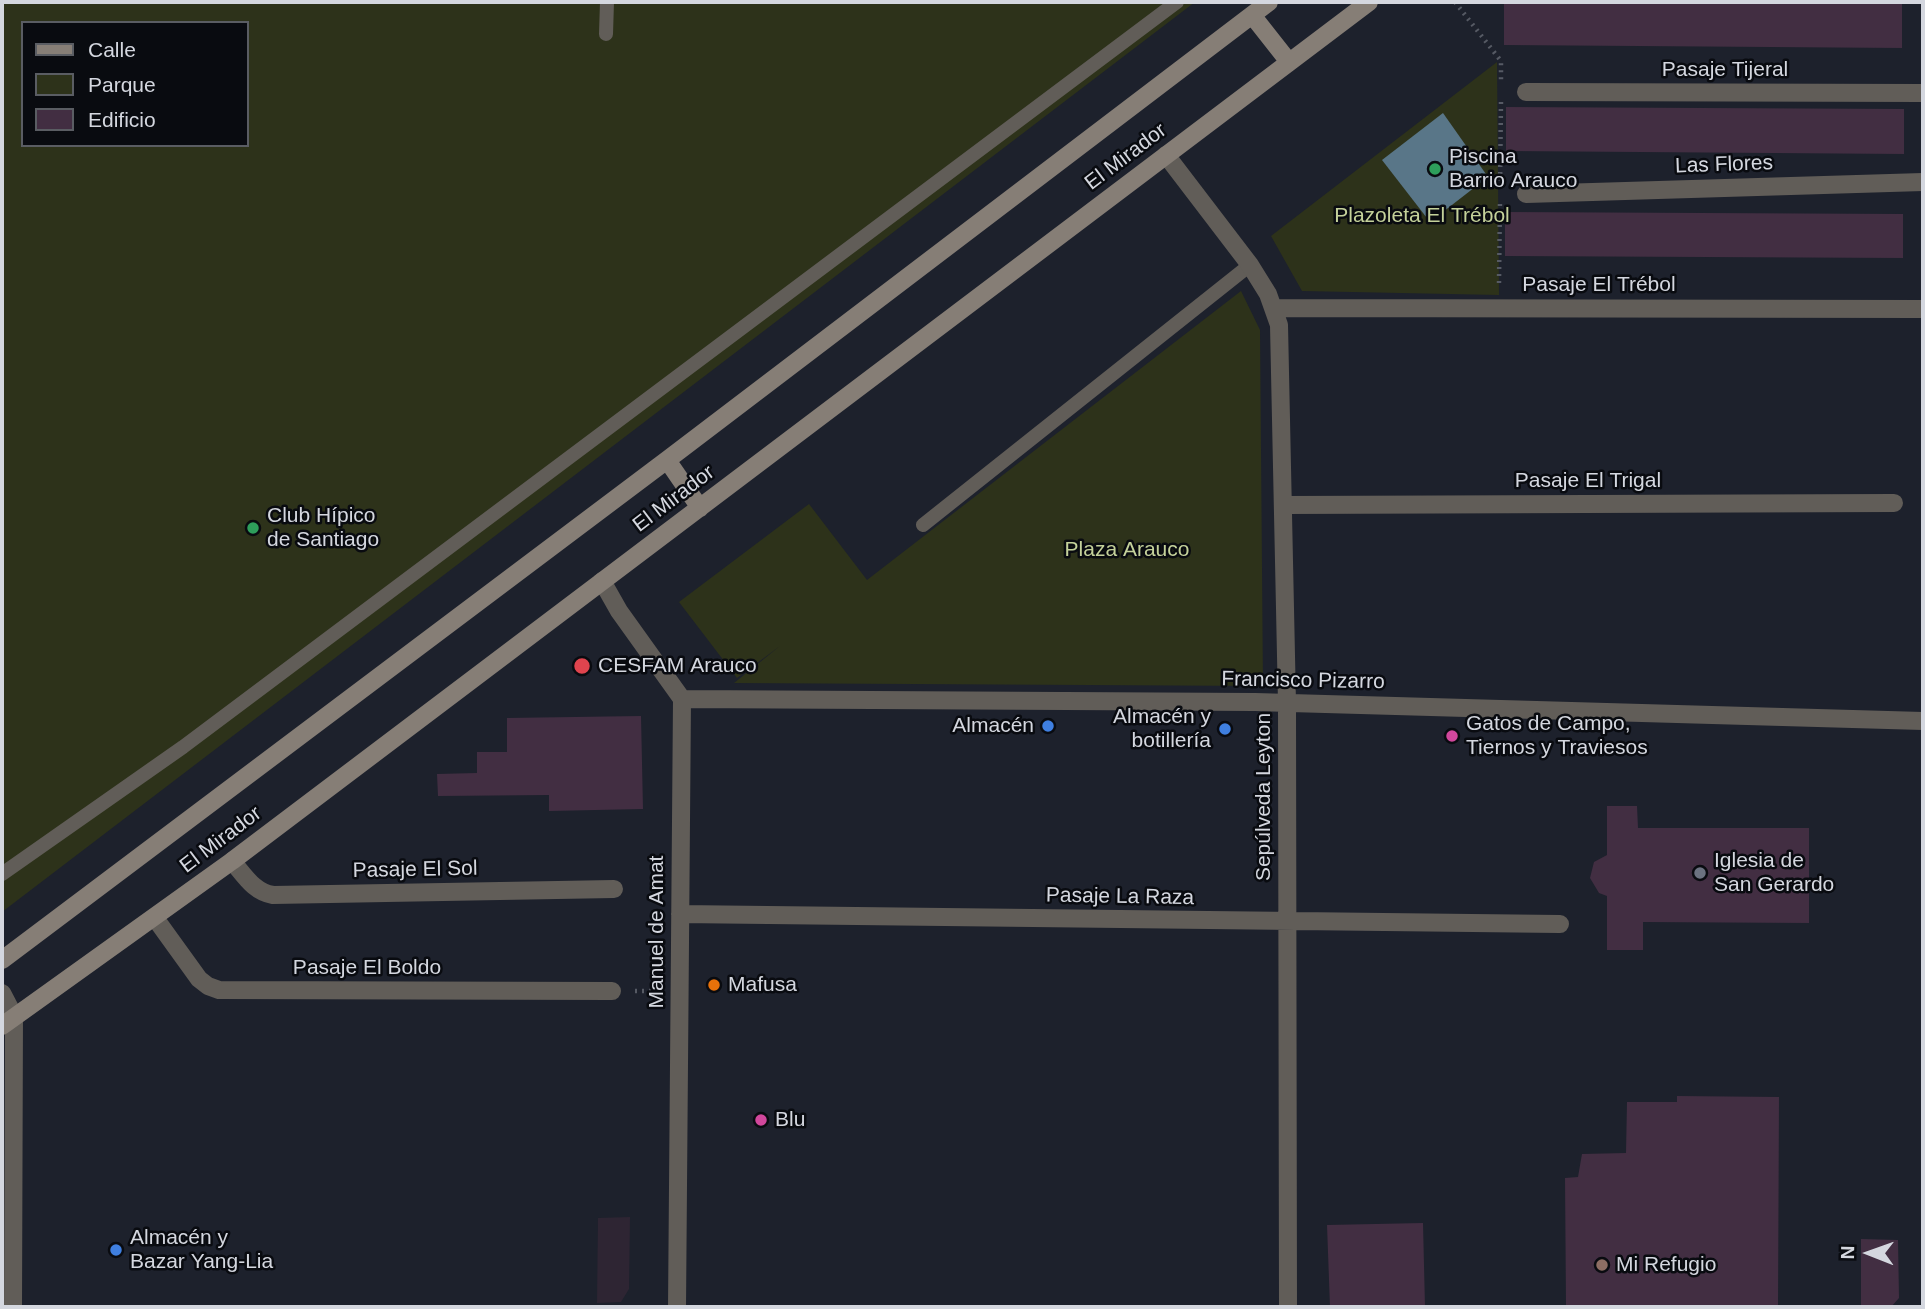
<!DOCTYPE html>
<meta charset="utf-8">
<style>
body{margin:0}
#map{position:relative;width:1925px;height:1309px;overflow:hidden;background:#1d212c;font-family:Helvetica,sans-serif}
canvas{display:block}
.frame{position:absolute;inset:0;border:4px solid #d4d7df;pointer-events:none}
.legend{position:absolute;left:21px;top:21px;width:228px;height:126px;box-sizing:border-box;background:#090b10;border:2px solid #5a5d63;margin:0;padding:9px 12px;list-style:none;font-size:21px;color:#d4d7df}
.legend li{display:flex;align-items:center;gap:14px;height:35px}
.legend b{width:35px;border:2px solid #5a5d63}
.north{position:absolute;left:1834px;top:1218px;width:70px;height:70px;-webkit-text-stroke:5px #090b10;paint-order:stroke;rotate:271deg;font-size:19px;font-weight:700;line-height:28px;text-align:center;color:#d4d7df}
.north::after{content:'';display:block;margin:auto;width:24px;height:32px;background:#d4d7df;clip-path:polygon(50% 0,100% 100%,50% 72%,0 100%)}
</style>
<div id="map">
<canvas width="1925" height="1309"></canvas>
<div class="frame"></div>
<ul class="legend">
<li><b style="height:9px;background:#867e76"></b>Calle</li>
<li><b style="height:19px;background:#2d321a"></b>Parque</li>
<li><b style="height:19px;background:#422e42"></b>Edificio</li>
</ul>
<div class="north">N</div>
</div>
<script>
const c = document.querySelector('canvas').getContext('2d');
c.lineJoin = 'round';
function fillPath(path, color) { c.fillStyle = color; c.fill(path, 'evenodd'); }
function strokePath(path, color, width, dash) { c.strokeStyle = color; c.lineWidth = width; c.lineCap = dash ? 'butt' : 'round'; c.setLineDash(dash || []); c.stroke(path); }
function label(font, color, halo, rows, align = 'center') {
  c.font = font + ' Helvetica,sans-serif'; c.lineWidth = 5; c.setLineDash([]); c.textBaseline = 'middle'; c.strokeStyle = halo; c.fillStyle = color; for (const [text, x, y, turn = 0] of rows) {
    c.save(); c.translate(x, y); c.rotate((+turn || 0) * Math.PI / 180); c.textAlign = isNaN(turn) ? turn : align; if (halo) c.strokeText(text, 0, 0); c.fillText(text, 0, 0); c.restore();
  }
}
fillPath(new Path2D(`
 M630,1217L629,1289L621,1302L597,1303L598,1218Z`), '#2e2533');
fillPath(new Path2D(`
 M2,2H1195L2,912ZM23,23H247V145H23Z
 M1497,62L1499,295L1302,291L1271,236Z
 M1241,291L1260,330L1263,686L734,683L780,646L737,678L679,602L809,504L867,580Z`), '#2d321a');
fillPath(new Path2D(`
 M1443,113L1488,177L1430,222L1382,160Z`), '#597688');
fillPath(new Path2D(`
 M1504,2L1902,4V48L1504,45Z
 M1506,107L1904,109V154L1506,151Z
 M1505,212L1903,214V258L1505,256Z
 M641,716L643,809L549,811V795L438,796L437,774L477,773V752H507V718Z
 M1607,806H1637L1638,828H1809V923L1643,922V950H1607V896L1599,893L1590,878L1594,862L1607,855Z
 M1677,1096L1779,1097L1778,1306H1566L1565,1178L1578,1177L1582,1154L1626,1153L1627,1102H1677Z
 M1423,1223L1425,1307H1330L1327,1225Z
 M1861,1239L1898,1240L1899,1298L1891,1307H1861Z`), '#422e42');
strokePath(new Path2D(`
 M1455,2L1501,61V83
 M1500,188L1501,102
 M1499,283L1500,200
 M635,991H654`), '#565a64', 4.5, [2, 5]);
strokePath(new Path2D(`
 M606,34L607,2
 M923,525L1250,265
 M2,874L183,747L1177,2`), '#615d58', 14);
strokePath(new Path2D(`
 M1526,92L1923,93
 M1166,155L1250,265L1268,294L1279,325L1287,703L1288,1307
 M1526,194L1923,182
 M1274,308L1923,309
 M1283,505L1894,503
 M602,581L619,611L682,699L677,1307
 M682,699L1255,702L1923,721
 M232,861C245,876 254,892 273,895L614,889
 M680,914L1560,924
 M155,918L199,979L208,986L219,990L612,991
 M2,993L14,1016L13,1307`), '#615d58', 18);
strokePath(new Path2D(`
 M1252,15L1289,62
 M667,460L700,508
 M2,960L667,460L1269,2
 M2,1026L232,861L1369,2`), '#867e76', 18);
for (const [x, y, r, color] of [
 [1435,169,7,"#2e9e5b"],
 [253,528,7,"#2e9e5b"],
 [582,666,9,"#e0444e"],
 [1048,726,7,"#3f7fe0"],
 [1225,729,7,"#3f7fe0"],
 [1452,736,7,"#d1479c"],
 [1700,873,7,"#6b7280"],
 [714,985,7,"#e8710a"],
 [761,1120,7,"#d1479c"],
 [116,1250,7,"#3f7fe0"],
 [1602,1265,7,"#8d6e63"]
]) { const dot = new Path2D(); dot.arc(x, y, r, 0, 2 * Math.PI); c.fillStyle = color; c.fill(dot); strokePath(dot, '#090b10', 2.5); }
label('21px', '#d4d7df', '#090b10', [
 ["Pasaje Tijeral",1725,70],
 ["El Mirador",1126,157,-37],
 ["Las Flores",1724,165,-2],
 ["Pasaje El Trébol",1599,285],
 ["Pasaje El Trigal",1588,481],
 ["El Mirador",674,499,-37],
 ["Francisco Pizarro",1303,681,1],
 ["Sepúlveda Leyton",1264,797,-90],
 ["El Mirador",221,840,-37],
 ["Pasaje El Sol",415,870,-1],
 ["Pasaje La Raza",1120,897,1],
 ["Manuel de Amat",657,932,-90],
 ["Pasaje El Boldo",367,968]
]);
label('21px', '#d4d7df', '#090b10', [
 ["Piscina",1449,157],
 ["Barrio Arauco",1449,181],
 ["Club Hípico",267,516],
 ["de Santiago",267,540],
 ["CESFAM Arauco",598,666],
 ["Almacén y",1211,717,"right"],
 ["botillería",1211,741,"right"],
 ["Gatos de Campo,",1466,724],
 ["Tiernos y Traviesos",1466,748],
 ["Almacén",1034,726,"right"],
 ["Iglesia de",1714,861],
 ["San Gerardo",1714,885],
 ["Mafusa",728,985],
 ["Blu",775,1120],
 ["Almacén y",130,1238],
 ["Bazar Yang-Lia",130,1262],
 ["Mi Refugio",1616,1265]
], 'left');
label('21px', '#c4d19a', '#090b10', [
 ["Plazoleta El Trébol",1422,216],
 ["Plaza Arauco",1127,550]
]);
</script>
